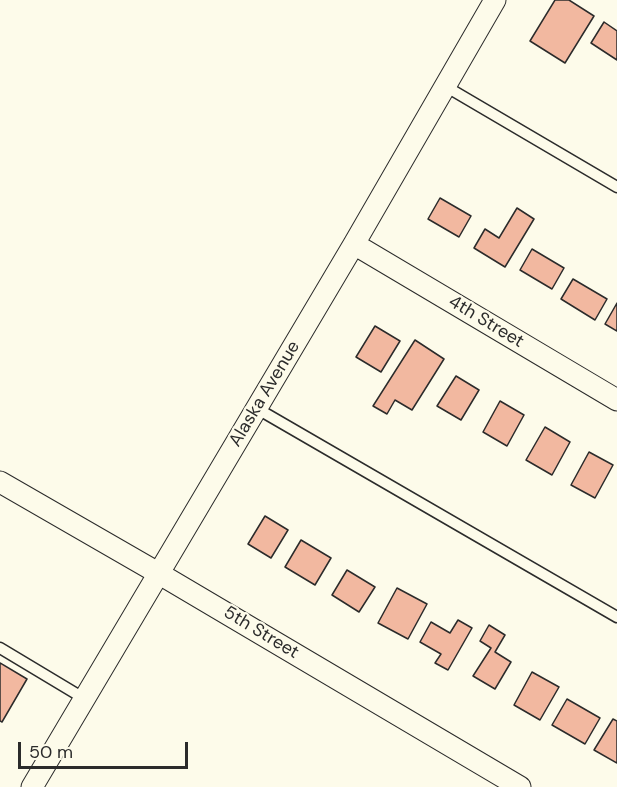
<!DOCTYPE html>
<style>
body{margin:0}
#map{position:relative;width:617px;height:787px;overflow:hidden;background:#fdfbea;font-family:"DM Sans",sans-serif}
canvas{display:block}
.scale{position:absolute;left:18px;top:742px;width:170px;height:27px;box-sizing:border-box;border:3px solid #2b2b2b;border-top:0;padding-left:8px;font-size:18px;line-height:21px;white-space:nowrap;color:#2b2b2b;-webkit-text-stroke:4px #fdfbea;paint-order:stroke}
</style>
<div id="map">
<canvas width="617" height="787"></canvas>
<div class="scale">50 m</div>
</div>
<script>
const c = document.querySelector('canvas').getContext('2d');
c.lineJoin = 'round';
function fillPath(path, color) { c.fillStyle = color; c.fill(path, 'evenodd'); }
function strokePath(path, color, width, dash) { c.strokeStyle = color; c.lineWidth = width; c.lineCap = dash ? 'butt' : 'round'; c.setLineDash(dash || []); c.stroke(path); }
function label(font, color, halo, rows, align = 'center') {
  c.font = font + ' "DM Sans",sans-serif'; c.lineWidth = 4.5; c.setLineDash([]); c.textBaseline = 'middle'; c.strokeStyle = halo; c.fillStyle = color; for (const [text, x, y, turn = 0] of rows) {
    c.save(); c.translate(x, y); c.rotate((+turn || 0) * Math.PI / 180); c.textAlign = isNaN(turn) ? turn : align; if (halo) c.strokeText(text, 0, 0); c.fillText(text, 0, 0); c.restore();
  }
}
const building = new Path2D(`
 M555,0H569L594,16L565,63L530,41Z
 M604,22L617,31V60L591,43Z
 M440,198L471,216L459,237L428,219Z
 M517,208L534,219L505,267L474,248L485,229L499,238Z
 M532,249L564,268L552,289L520,270Z
 M573,279L607,299L595,320L561,299Z
 M617,303V331L605,324Z
 M375,326L400,341L381,372L356,357Z
 M415,340L444,359L412,410L395,400L387,414L373,406Z
 M456,376L479,390L461,420L437,406Z
 M500,401L524,415L507,446L483,432Z
 M545,427L570,442L552,475L526,460Z
 M589,452L613,465L595,498L571,485Z
 M265,516L288,530L271,558L248,544Z
 M301,540L331,558L315,585L285,567Z
 M347,570L375,587L359,612L332,595Z
 M397,588L427,604L408,639L378,623Z
 M458,620L472,628L448,670L435,663L441,654L420,642L431,622L450,633Z
 M489,625L505,635L495,652L511,662L495,689L473,676L491,648L480,641Z
 M0,663L27,679L2,722L0,721Z
 M532,672L559,687L540,720L514,705Z
 M567,699L600,718L585,744L552,725Z
 M613,719L617,721V763L594,750Z`);
fillPath(building, '#f2b8a0');
strokePath(building, '#2b2b2b', 1.5);
const service = new Path2D(`
 M445,86L617,187
 M256,408L617,617
 M0,648L85,699`);
const minor = new Path2D(`
 M354,244L617,400
 M0,482L158,573L520,787
 M32,787L354,244L495,0`);
strokePath(service, '#2b2b2b', 13);
strokePath(minor, '#2b2b2b', 23);
strokePath(service, '#fdfbea', 10);
strokePath(minor, '#fdfbea', 21);
label('18px', '#2b2b2b', '#fdfbea', [
 ["4th Street",486,322,31],
 ["Alaska Avenue",265,394,-59],
 ["5th Street",261,633,31]
]);
</script>
